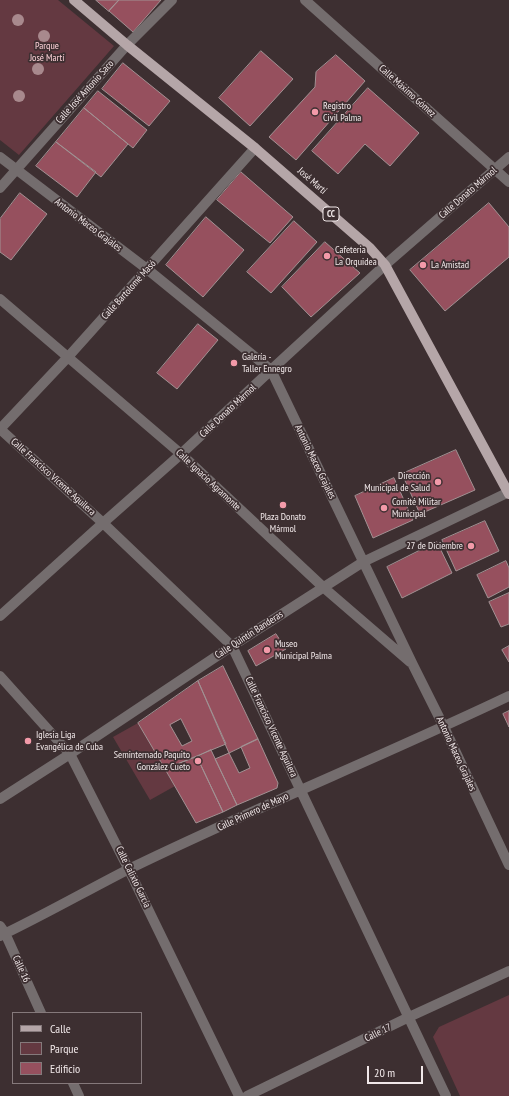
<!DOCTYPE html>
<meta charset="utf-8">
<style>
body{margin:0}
#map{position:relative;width:509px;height:1096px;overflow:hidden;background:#3d2f31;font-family:"PT Sans Narrow",sans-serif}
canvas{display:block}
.legend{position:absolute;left:12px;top:1012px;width:130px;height:72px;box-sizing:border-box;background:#3d2f31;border:1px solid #85797b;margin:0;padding:5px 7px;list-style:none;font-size:12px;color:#f1e8e9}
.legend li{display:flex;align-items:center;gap:8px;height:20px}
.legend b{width:20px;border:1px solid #85797b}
.scale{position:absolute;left:367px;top:1066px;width:56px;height:18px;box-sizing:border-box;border:2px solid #f1e8e9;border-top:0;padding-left:5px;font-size:12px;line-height:14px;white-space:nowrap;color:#f1e8e9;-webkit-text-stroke:3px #3d2f31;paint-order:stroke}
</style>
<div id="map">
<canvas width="509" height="1096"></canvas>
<ul class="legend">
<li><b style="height:5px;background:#b5a6a8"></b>Calle</li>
<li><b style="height:11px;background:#643941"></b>Parque</li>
<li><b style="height:11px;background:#96505e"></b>Edificio</li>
</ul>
<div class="scale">20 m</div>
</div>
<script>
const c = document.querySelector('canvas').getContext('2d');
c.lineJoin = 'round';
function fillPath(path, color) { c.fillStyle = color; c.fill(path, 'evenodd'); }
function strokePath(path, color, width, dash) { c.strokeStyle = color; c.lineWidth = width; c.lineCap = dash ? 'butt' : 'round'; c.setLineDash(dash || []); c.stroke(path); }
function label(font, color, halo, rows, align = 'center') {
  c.font = font + ' "PT Sans Narrow",sans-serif'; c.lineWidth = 3.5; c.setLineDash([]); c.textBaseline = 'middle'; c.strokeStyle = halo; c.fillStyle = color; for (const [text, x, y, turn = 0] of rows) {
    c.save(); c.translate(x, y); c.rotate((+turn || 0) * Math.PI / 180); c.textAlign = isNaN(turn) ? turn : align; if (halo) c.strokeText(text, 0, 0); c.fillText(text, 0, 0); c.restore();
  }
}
fillPath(new Path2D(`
 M0,0H58L114,46L19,155L0,140Z
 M138,723L175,786L150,800L113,737Z
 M509,995V1096H460L433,1037L439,1027Z`), '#643941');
const building = new Path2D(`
 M96,0H119L109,11Z
 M119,0H161L133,32L109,11Z
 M261,51L293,79L250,126L219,98Z
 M336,55L365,81L296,160L269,137L315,87L316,72Z
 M123,63L170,101L149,126L102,89Z
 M368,88L419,133L390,166L365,144L338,174L312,151Z
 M98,91L147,130L133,148L84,108Z
 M84,108L128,144L101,177L56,142Z
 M56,142L96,172L77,197L36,166Z
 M241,172L293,217L270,243L217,200Z
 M20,193L47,214L11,260L0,252V219Z
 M489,203L509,227V257L445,311L410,270Z
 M206,217L244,250L203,297L166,265Z
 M294,221L317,242L271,293L247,272Z
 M325,242L360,273L311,317L282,287Z
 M198,324L218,340L177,389L157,373Z
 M456,450L475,490L420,514L402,474Z
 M394,478L413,520L373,538L355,496Z
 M485,521L499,551L456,571L442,540Z
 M437,542L452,573L402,598L387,567Z
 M506,561L509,568V587L488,598L477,575Z
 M509,593V624L501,627L489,602Z
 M276,634L286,649L256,666L248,651Z
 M509,646V662L502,650Z
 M223,666L258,739L229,753L198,681Z
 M198,681L226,744L165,769L138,723ZM181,719L192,741L182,746L170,725Z
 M509,711V727L503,714Z
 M258,739L278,783L277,788L237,805L215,759L229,753L239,773L250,768L241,747Z
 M211,750L237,805L223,812L197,757Z
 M197,757L223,812L196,823L165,769Z`);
fillPath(building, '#96505e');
strokePath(building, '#a29193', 1);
strokePath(new Path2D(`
 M305,0L509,182
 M0,157L147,269L271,370L413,665L444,727L509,865
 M0,188L127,45L172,0
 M0,299L181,454L323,587L410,662
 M0,429L103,523L232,646L446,1096
 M0,429L68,357L255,148
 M0,616L103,523L181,454L271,370L385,265L509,157
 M0,676L70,754L129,870L239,1096
 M0,799L70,754L232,646L363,562L509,492
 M0,926L5,933L41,1013
 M0,936C44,915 86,891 129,869C254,808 383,756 509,696
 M73,1083L79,1096
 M247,1096L409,1017L509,971`), '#746d6e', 10);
strokePath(new Path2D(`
 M74,0L127,45L255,148L370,248L385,265L509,494`), '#b5a6a8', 10);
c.fillStyle = '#a8898d';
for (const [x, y] of [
 [18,20],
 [44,36],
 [38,69],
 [19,96]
]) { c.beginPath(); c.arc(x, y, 6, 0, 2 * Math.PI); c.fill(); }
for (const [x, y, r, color] of [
 [315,112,4,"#f39aa9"],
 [327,256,4,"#f39aa9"],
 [423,265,4,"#f39aa9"],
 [234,363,4,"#f39aa9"],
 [438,482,4,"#f39aa9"],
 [283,505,4,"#f39aa9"],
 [384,508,4,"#f39aa9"],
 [471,546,4,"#f39aa9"],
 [267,650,4,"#f39aa9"],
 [28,741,4,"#f39aa9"],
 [198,761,4,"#f39aa9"]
]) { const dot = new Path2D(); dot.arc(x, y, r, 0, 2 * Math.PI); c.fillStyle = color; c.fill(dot); strokePath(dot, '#3d2f31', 1.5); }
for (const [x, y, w] of [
 [331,214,16]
]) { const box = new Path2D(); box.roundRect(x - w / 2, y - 7, w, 14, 3); c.fillStyle = '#3d2f31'; c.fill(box); strokePath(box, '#f1e8e9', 1); }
label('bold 9px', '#f1e8e9', null, [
 ["CC",331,214]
]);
label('10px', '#ffd3d9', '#3d2f31', [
 ["Parque",47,46],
 ["José Martí",47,58]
]);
label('10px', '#f1e8e9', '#3d2f31', [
 ["Calle Máximo Gómez",407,91,42],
 ["Calle José Antonio Saco",85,92,-48],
 ["José Martí",312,181,41],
 ["Calle Donato Mármol",468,193,-41],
 ["Antonio Maceo Grajales",88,225,37],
 ["Calle Bartolomé Masó",129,290,-48],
 ["Calle Donato Mármol",228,411,-43],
 ["Antonio Maceo Grajales",315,462,64],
 ["Calle Francisco Vicente Aguilera",53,477,42],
 ["Calle Ignacio Agramonte",208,480,43],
 ["Calle Quintín Banderas",249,635,-33],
 ["Calle Francisco Vicente Aguilera",271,727,65],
 ["Antonio Maceo Grajales",456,754,65],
 ["Calle Primero de Mayo",253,812,-25],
 ["Calle Calixto García",133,877,64],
 ["Calle 16",21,969,65],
 ["Calle 17",378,1033,-26]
]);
label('10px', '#f1e8e9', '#3d2f31', [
 ["Registro",323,106],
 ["Civil Palma",323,118],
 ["Cafeteria",335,250],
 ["La Orquidea",335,262],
 ["La Amistad",431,265],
 ["Galería -",242,357],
 ["Taller Ennegro",242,369],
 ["Dirección",430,476,"right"],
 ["Municipal de Salud",430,488,"right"],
 ["Comité Militar",392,502],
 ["Municipal",392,514],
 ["Plaza Donato",283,517,"center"],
 ["Mármol",283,529,"center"],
 ["27 de Diciembre",463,546,"right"],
 ["Museo",275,644],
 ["Municipal Palma",275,656],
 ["Iglesia Liga",36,735],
 ["Evangélica de Cuba",36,747],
 ["Seminternado Paquito",190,755,"right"],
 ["González Cueto",190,767,"right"]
], 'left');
</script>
